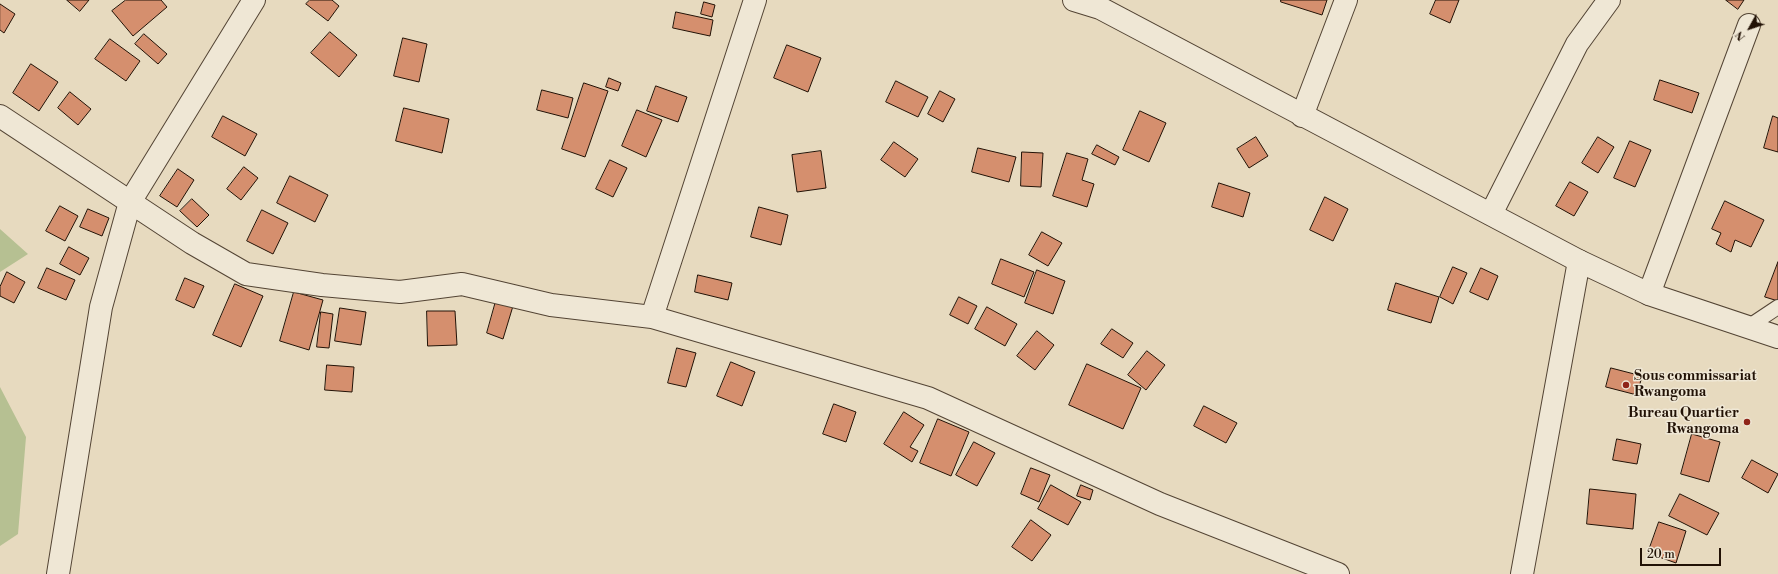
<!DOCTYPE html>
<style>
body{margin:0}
#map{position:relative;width:1778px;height:574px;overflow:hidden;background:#e7dabf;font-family:"Libre Bodoni",serif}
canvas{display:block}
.north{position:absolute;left:1730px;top:8px;width:40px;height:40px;-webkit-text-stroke:3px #efe7d5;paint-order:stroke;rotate:230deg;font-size:11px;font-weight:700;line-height:16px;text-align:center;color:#221206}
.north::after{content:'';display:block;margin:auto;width:14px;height:18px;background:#221206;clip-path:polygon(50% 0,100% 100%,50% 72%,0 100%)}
.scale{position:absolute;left:1640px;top:548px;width:81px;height:18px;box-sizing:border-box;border:2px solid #221206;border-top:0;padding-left:5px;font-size:12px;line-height:14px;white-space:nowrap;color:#221206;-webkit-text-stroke:3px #efe7d5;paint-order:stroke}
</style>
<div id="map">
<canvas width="1778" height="574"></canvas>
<div class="north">N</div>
<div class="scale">20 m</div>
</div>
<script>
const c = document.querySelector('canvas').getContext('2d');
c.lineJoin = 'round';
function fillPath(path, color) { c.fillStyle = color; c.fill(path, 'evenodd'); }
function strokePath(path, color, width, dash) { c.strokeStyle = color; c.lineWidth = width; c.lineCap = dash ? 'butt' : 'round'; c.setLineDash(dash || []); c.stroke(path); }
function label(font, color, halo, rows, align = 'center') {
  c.font = font + ' "Libre Bodoni",serif'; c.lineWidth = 3; c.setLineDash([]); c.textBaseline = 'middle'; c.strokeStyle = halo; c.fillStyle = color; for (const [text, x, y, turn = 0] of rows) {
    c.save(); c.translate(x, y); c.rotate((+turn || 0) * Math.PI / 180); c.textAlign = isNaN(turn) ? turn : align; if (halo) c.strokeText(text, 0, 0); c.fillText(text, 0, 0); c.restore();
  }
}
fillPath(new Path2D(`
 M0,229L28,254L0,272Z
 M0,387L26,437L18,534L0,546Z`), '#b6c092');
const building = new Path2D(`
 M67,0H89L80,11Z
 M126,0H161L167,7L133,36L112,11Z
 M310,0H332L339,6L328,21L306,4Z
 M1281,0H1327L1322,15L1281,2Z
 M1436,0H1459L1450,23L1430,14Z
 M1726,0H1744L1738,9Z
 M704,2L715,5L712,17L701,14Z
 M0,4L15,14L4,33L0,30Z
 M676,12L713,20L710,36L673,28Z
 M330,32L357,55L339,77L311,53Z
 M144,34L167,54L158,64L135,44Z
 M403,38L427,44L419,82L394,76Z
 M110,39L140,61L126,81L95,59Z
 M787,45L821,58L808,92L774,78Z
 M31,64L58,82L39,111L13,93Z
 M609,78L621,83L618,91L606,87Z
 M1660,80L1699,93L1692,113L1654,100Z
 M896,81L928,97L918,117L886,102Z
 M584,83L608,91L585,157L562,149Z
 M656,86L687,97L678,122L647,111Z
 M542,90L573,98L568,118L537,110Z
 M940,91L955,99L943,122L928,114Z
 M70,92L91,109L78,125L58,108Z
 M404,108L449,119L442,153L396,141Z
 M637,110L662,120L646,157L622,146Z
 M1140,111L1166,123L1149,162L1123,150Z
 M223,116L257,134L245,156L212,137Z
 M1773,116L1778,118V152L1764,148Z
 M1256,137L1268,156L1249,168L1237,149Z
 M1598,137L1614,147L1598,173L1582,163Z
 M1630,141L1651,150L1635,187L1614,178Z
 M894,142L918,159L905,177L881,160Z
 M1097,145L1119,157L1115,165L1092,154Z
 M978,148L1016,157L1009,182L972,172Z
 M821,151L826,188L797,192L792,155Z
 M1022,152L1043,153L1041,187L1021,186Z
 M1067,153L1088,159L1082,180L1094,184L1087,207L1053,196Z
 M610,160L627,168L613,197L596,189Z
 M244,167L258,178L241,200L227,189Z
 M178,169L194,180L177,207L160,196Z
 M290,176L328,195L315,222L277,203Z
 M1570,182L1588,192L1574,216L1556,206Z
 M1219,183L1250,193L1243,217L1212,207Z
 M1325,197L1348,209L1333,241L1310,230Z
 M192,199L209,215L197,227L180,211Z
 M1725,201L1764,220L1751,247L1735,240L1731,252L1716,244L1721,233L1712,229Z
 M60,206L78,216L65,241L46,231Z
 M759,207L788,215L781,245L751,237Z
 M88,209L109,218L102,236L80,227Z
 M262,210L288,223L273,254L247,241Z
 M1042,232L1062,243L1048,266L1029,255Z
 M69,247L89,258L80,275L60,264Z
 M1001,259L1034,272L1024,297L992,284Z
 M1778,262V301L1765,297Z
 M1453,267L1467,273L1453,304L1440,297Z
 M47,268L75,280L66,300L38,288Z
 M1481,268L1498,276L1488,300L1470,292Z
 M1037,270L1065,281L1053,314L1025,303Z
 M7,272L25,282L14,303L0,296V287Z
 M698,275L732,283L728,300L695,292Z
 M185,278L204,286L194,308L176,300Z
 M1396,283L1439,297L1431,323L1388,310Z
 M235,284L263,296L241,347L213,335Z
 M294,292L323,300L309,350L280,341Z
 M959,297L977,306L968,324L950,315Z
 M496,301L513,306L503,339L487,333Z
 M987,307L1017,324L1005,346L975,329Z
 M340,308L366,312L361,345L335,341Z
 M427,311H455L457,345L428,346Z
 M321,312L333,314L329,348L317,347Z
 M1112,329L1133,343L1123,358L1101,344Z
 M1037,331L1054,345L1035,370L1017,356Z
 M677,348L696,353L686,387L668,383Z
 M1147,351L1165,365L1146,390L1128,375Z
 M731,362L755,372L742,406L717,396Z
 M1087,364L1141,388L1123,429L1069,405Z
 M327,365L354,367L352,392L325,390Z
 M1611,368L1642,376L1637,395L1606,387Z
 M834,404L856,412L846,442L823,434Z
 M1204,406L1237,423L1226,443L1194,426Z
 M904,412L924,425L910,447L918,451L912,462L884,444Z
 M938,419L969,432L951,476L920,463Z
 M1692,434L1720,442L1709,482L1681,474Z
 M1617,439L1641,444L1637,464L1613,460Z
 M974,442L995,453L977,486L956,475Z
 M1752,460L1778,474L1768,493L1742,478Z
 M1031,468L1050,475L1039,502L1021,494Z
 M1051,485L1081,502L1068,525L1038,509Z
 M1081,485L1093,490L1090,500L1077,496Z
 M1590,489L1636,494L1633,529L1587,524Z
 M1680,494L1719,513L1707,535L1669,516Z
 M1031,520L1051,535L1032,561L1012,547Z
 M1659,522L1686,531L1676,563L1648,553Z`);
fillPath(building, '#d58f6e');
strokePath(building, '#221206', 1);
const service = new Path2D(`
 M1748,327L1778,307`);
const minor = new Path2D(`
 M0,116L192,243L246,274L322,285L400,292L462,284L551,305L652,317L928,398L1160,504L1338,574
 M1302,116L1346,0
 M1491,214L1577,44L1609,0
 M1649,294L1749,25
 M652,317L755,0
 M58,574L101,307L130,202L254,0
 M1522,574L1579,261`);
const tertiary = new Path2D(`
 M1074,0L1100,8L1579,261L1649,294L1778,337`);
strokePath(service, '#534434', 16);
strokePath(minor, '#534434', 24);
strokePath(tertiary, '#534434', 24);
strokePath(service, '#efe7d5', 14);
strokePath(minor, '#efe7d5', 22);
strokePath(tertiary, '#efe7d5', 22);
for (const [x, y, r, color] of [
 [1626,385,4,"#8f2418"],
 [1747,422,4,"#8f2418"]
]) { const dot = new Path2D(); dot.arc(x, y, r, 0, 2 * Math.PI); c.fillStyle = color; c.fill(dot); strokePath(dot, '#efe7d5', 1.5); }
label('bold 14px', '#221206', '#efe7d5', [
 ["Sous commissariat",1634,377],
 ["Rwangoma",1634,393],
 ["Bureau Quartier",1739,414,"right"],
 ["Rwangoma",1739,430,"right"]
], 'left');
</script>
